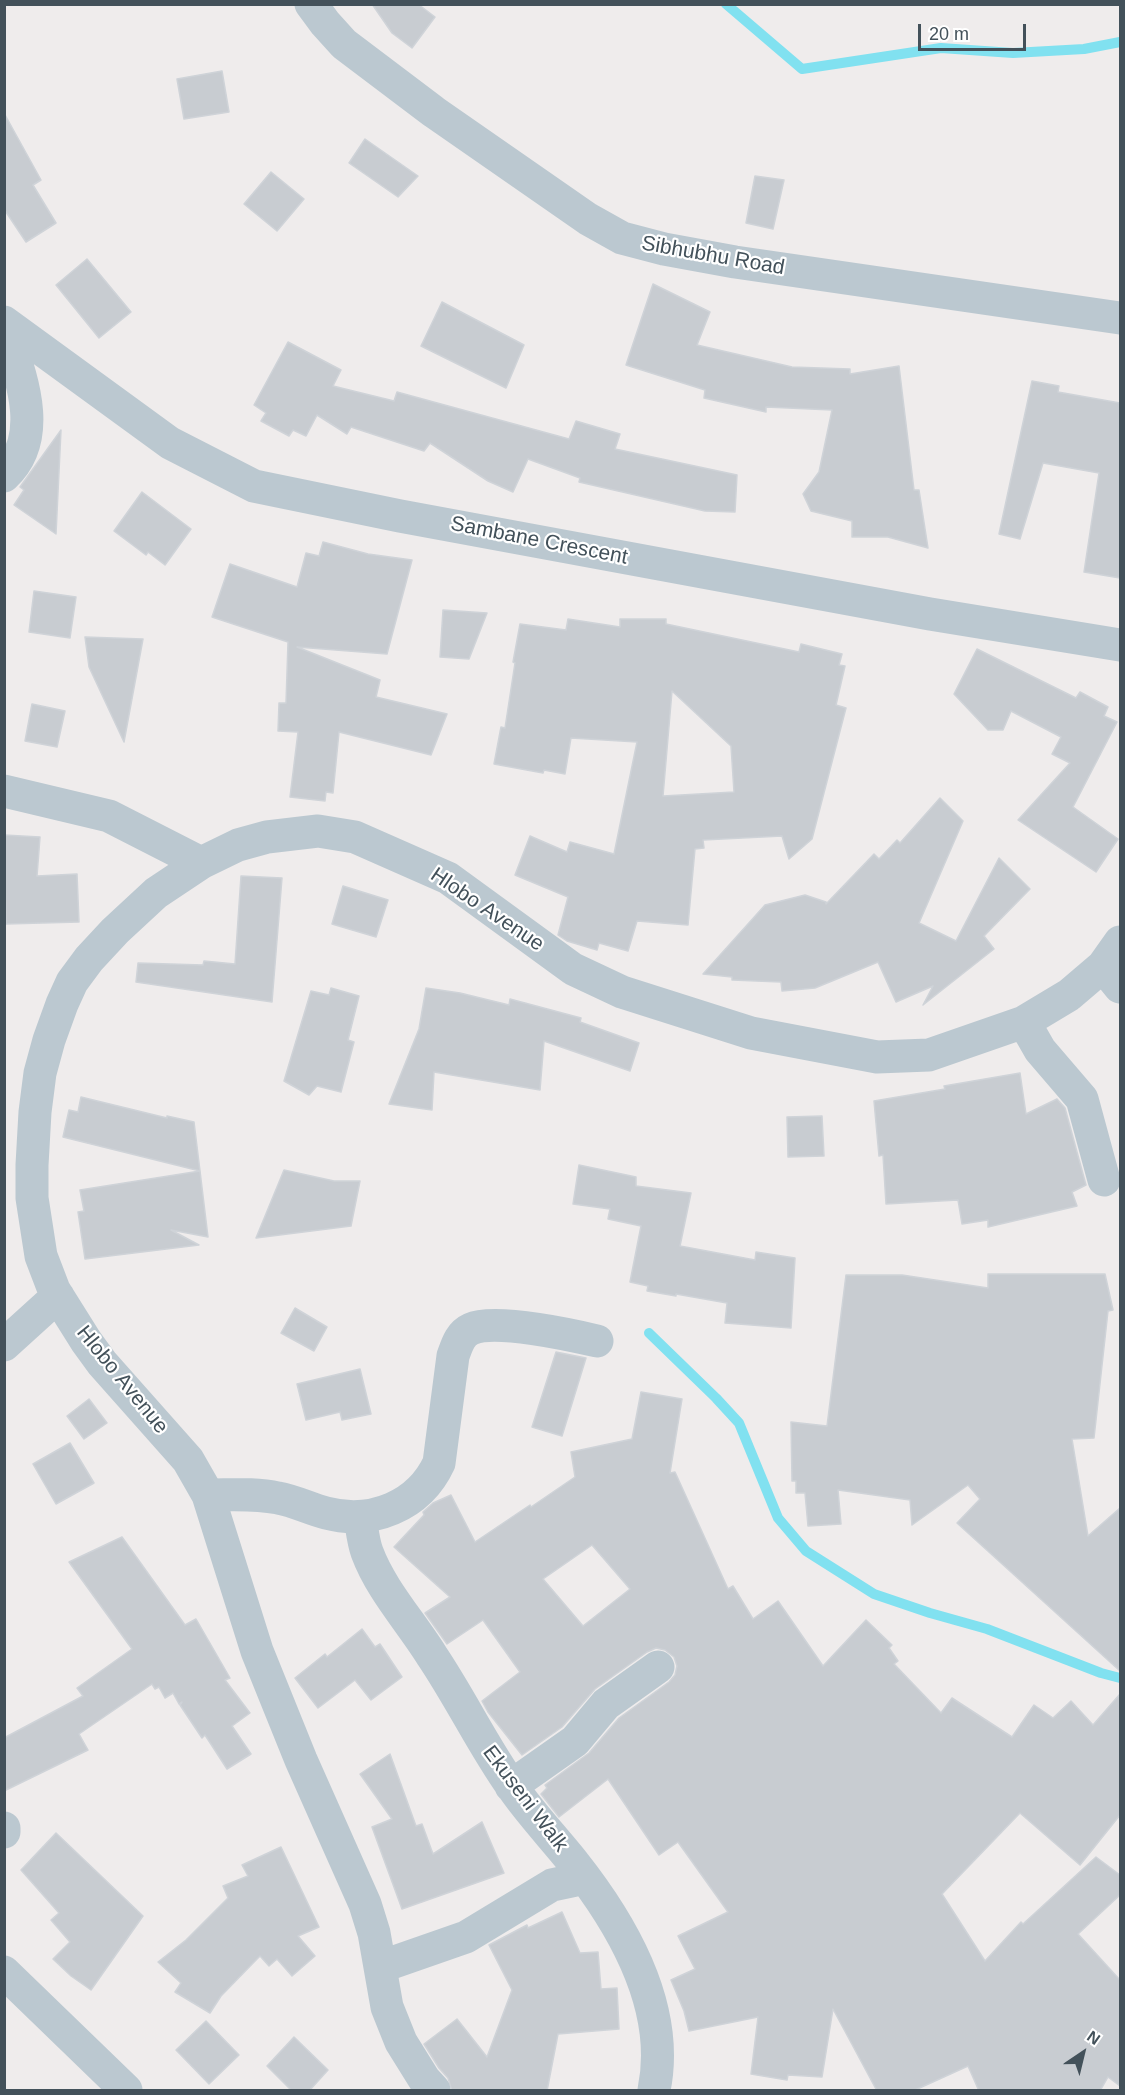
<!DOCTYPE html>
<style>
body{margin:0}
#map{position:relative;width:1125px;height:2095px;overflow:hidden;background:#efecec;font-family:Arial,sans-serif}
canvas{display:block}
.frame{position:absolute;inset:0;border:6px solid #43515a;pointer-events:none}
.north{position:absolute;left:1053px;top:2023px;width:60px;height:60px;-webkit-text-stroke:4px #fff;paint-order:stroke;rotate:35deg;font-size:16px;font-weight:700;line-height:24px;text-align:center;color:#43515a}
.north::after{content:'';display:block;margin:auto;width:21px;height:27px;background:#43515a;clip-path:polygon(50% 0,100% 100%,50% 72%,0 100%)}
.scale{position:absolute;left:918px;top:24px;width:108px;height:27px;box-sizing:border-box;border:3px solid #43515a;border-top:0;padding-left:8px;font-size:18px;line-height:21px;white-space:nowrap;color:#43515a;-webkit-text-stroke:4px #fff;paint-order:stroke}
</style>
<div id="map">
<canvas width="1125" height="2095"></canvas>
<div class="frame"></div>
<div class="north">N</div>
<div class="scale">20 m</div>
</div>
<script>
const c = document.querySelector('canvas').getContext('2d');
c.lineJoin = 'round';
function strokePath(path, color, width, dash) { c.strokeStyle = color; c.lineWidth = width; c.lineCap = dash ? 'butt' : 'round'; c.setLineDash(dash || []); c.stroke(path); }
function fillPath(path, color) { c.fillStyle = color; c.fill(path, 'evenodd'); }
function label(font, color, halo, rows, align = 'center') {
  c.font = font + ' Arial,sans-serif'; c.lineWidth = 4.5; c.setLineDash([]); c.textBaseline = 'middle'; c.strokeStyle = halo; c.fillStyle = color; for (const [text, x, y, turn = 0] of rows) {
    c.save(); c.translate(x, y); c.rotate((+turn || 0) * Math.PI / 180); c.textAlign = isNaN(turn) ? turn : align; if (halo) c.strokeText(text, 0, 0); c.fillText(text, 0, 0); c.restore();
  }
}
strokePath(new Path2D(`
 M726,4L802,69L941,48L1013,53L1084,49L1120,42
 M649,1333L716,1398L739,1423L778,1518L806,1551L874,1594L930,1613L987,1629L1101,1673L1120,1678`), '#81e1f0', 10);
const building = new Path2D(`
 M372,4H418L435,17L412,48L392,33Z
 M222,71L229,112L184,119L177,79Z
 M4,113L41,180L33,185L56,223L26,242L4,209Z
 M365,139L418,176L398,197L349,163Z
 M271,172L304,199L277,231L244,204Z
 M755,176L784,180L773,229L746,223Z
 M87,259L131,312L99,338L56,285Z
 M653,284L710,312L697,345L792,367L850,369V374L899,366L914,490H919L928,548L888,537H852V521L811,511L803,494L819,472L832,410L766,407V412L704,398L705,390L626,365Z
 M442,302L524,345L506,388L421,346Z
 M288,342L341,370L333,386L394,401L397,392L569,439L576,421L620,434L615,449L737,475L735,512L705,511L579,482L580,478L528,459L513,492L488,481L430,443L424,451L351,427L347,434L317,415L306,436L293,430L289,436L261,421L266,413L254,405Z
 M1032,381L1059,386L1058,392L1120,403V578L1084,572L1099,473L1043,463L1020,539L999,534Z
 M61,430L56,534L14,505L24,490L20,487Z
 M142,492L191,529L165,565L148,552L146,555L114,531Z
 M323,542L368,554L412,560L387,654L297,647L380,680L376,697L447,714L431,755L339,732L333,793L326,792L325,801L290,797L298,732L278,731L279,703H286L288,642L212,617L230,564L297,587L306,553L319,556Z
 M34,591L76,597L70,638L29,632Z
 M443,610L487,613L469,659L440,657Z
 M568,619L620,627V619H666V624L799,652L801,644L842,654L839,665L845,666L836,705L846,708L812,839L789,859L782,836L703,840L704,848L695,849L688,925L637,921L628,951L599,943L597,950L567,941L558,935L568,897L515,875L530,836L567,852L570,842L614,854L637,742L571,738L565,774L544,770L543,773L494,764L501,727L505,728L515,663L513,662L520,624L566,630ZM672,691L731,746L734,792L663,796Z
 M85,637L143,639L124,742L89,667Z
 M977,649L1076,698L1080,692L1108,707L1104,716L1117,722L1073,807L1118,839L1096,872L1018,820L1070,763L1052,754L1061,737L1011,711L1003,730H988L954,694Z
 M32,704L65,711L57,747L25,741Z
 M940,798L963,821L919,923L956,941L999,858L1030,889L984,936L994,949L923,1005L933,986L896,1002L878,962L815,988L782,991L781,982L732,980V977L703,974L765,905L805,895L826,902V904L874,854L879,859L897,840L900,843Z
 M4,835L40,837L37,876L77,874L79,922L6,924Z
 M241,876L282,878L272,1002L136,982L138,963L203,965L204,961L235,964Z
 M343,886L388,900L376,937L332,924Z
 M331,988L359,996L348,1040L354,1042L341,1092L317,1086L309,1095L284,1081L311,991L329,995Z
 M426,988L460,993L509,1005L510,999L581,1018L580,1022L639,1043L630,1071L544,1041L540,1090L434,1072L432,1110L389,1104L419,1029Z
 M1020,1073L1026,1114L1057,1099L1065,1108L1086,1185L1072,1192L1077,1206L988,1227V1220L962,1224L958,1200L886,1204L883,1155L879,1156L874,1101L945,1089L944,1086Z
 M81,1097L167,1118V1116L194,1122L200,1171L63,1137L69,1110L78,1112Z
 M822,1116L824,1156L788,1157L787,1117Z
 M579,1165L636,1177V1186L691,1193L680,1246L755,1260L756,1252L795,1258L791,1328L725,1323L727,1303L676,1294V1296L647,1291L648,1286L630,1282L641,1226L608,1219L610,1209L573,1204Z
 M284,1170L334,1181H360L351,1226L256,1238Z
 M200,1171L208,1237L171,1230L199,1245L85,1259L78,1212L84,1211L80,1190Z
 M988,1274H1105L1113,1310L1108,1311L1094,1438L1072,1439L1088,1536L1120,1508V1671L957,1523L980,1499L968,1485L912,1525L910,1500L838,1490L841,1524L808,1526L805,1493H796V1481H792L791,1422L827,1426L846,1275H902L988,1288Z
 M295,1308L327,1327L314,1351L281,1333Z
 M556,1352L586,1358L562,1436L532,1427Z
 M360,1369L371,1414L342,1420L340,1412L306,1420L297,1384Z
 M641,1392L682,1399L670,1473L675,1472L728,1589L733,1586L753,1619L778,1601L823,1666L866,1620L892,1645L889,1648L898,1661L894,1664L941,1713L952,1698L1012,1737L1034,1705L1053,1718L1071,1701L1093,1725L1120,1694V1815L1080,1865L1020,1813L942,1894L985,1961L1021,1922L1023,1924L1096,1857L1120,1875V1895L1078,1934L1120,1980V2086L1108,2077L1100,2091H979L968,2066L913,2091H877L833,2009L822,2077L788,2075L787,2080L751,2074L758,2017L689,2031L684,2011L671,1980L695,1969L678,1936L728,1912L678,1842L659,1855L608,1779L559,1817L541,1794L547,1788L545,1785L589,1753L619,1718L669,1682L675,1675L677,1666L674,1657L665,1650L656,1648L647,1652L595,1689L562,1727L522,1755L488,1712L482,1701L520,1672L483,1620L447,1644L425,1613L450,1597L394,1547L424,1515L423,1512L433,1503L451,1495L475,1542L530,1505L531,1507L575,1477L571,1452L632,1439ZM592,1545L630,1589L583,1626L543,1579Z
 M89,1399L107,1423L84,1439L67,1416Z
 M70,1443L94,1483L56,1504L33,1464Z
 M122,1537L185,1625L196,1619L230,1678L225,1680L250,1713L232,1726L251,1754L227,1769L205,1735L202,1738L180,1705L182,1702L179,1704L173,1693L165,1698L159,1687L155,1689L152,1684L79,1734L88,1750L4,1791V1738L83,1696L77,1688L132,1649L69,1562Z
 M362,1629L375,1647L380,1644L402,1677L371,1700L355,1680L318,1708L295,1678L325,1654L327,1657Z
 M390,1754L416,1826L422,1824L433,1854L482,1822L504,1873L402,1909L372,1827L392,1819L360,1774Z
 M56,1833L143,1916L91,1990L71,1976L53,1959L70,1942L51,1920L59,1913L21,1870Z
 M281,1847L319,1927L298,1936L315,1956L292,1976L277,1959L269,1966L260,1956L221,1996L210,2013L175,1992L181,1983L158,1962L186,1940L228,1898L223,1886L248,1876L242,1865Z
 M562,1912L580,1953L598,1952L601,1989L617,1988L619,2029L558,2034L547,2091H452L448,2078L439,2068L424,2044L457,2019L487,2057L512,1990L489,1945L527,1925L528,1928Z
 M206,2021L239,2055L209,2084L176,2050Z
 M294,2037L328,2070L309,2091H292L267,2066Z`);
fillPath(building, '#c8ccd1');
strokePath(building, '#cfd3d8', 1.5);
strokePath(new Path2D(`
 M311,4L325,23L344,44L434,112L588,219L622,238L664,249L735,262L1120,318
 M4,322L170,443L254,486L400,516L930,614L1120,645
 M4,326C19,372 47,436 4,476
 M4,791L109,816L201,863
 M1103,966L1120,987
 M1024,1022L1040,1050L1082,1099L1104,1180
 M4,1345L58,1296
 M208,1495C231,1495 255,1493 278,1498C295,1501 310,1509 326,1513C372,1525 419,1506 439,1463L453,1356C457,1345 460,1334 471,1329C495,1318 571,1335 597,1341
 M360,1517C362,1528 363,1541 367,1552C381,1590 411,1622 432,1656C461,1699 483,1746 513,1788C531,1814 553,1837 573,1862C623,1925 671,2008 654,2090
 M511,1786L575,1741L606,1704L658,1667
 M4,1828V1832
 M380,1967L466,1937L552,1885L585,1878
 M4,1972L126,2090
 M434,2090L424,2079L401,2042L387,2007L374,1933L365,1904L301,1760L257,1651L208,1495L188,1460L102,1363L86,1341L54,1290L41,1256L32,1198V1165L35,1112L40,1073L49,1040L62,1004L72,982L89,959L115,931L156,893L201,863L238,845L267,837L318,831L355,837L448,878L573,969L622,992L751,1033L877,1057L929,1055L1024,1022L1069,995L1103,966L1120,942`), '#bbc8d0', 33);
label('21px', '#43515a', '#fff', [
 ["Sibhubhu Road",713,256,10],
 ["Sambane Crescent",539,541,11],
 ["Hlobo Avenue",487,910,34],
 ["Hlobo Avenue",122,1380,51],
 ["Ekuseni Walk",525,1799,53]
]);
</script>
